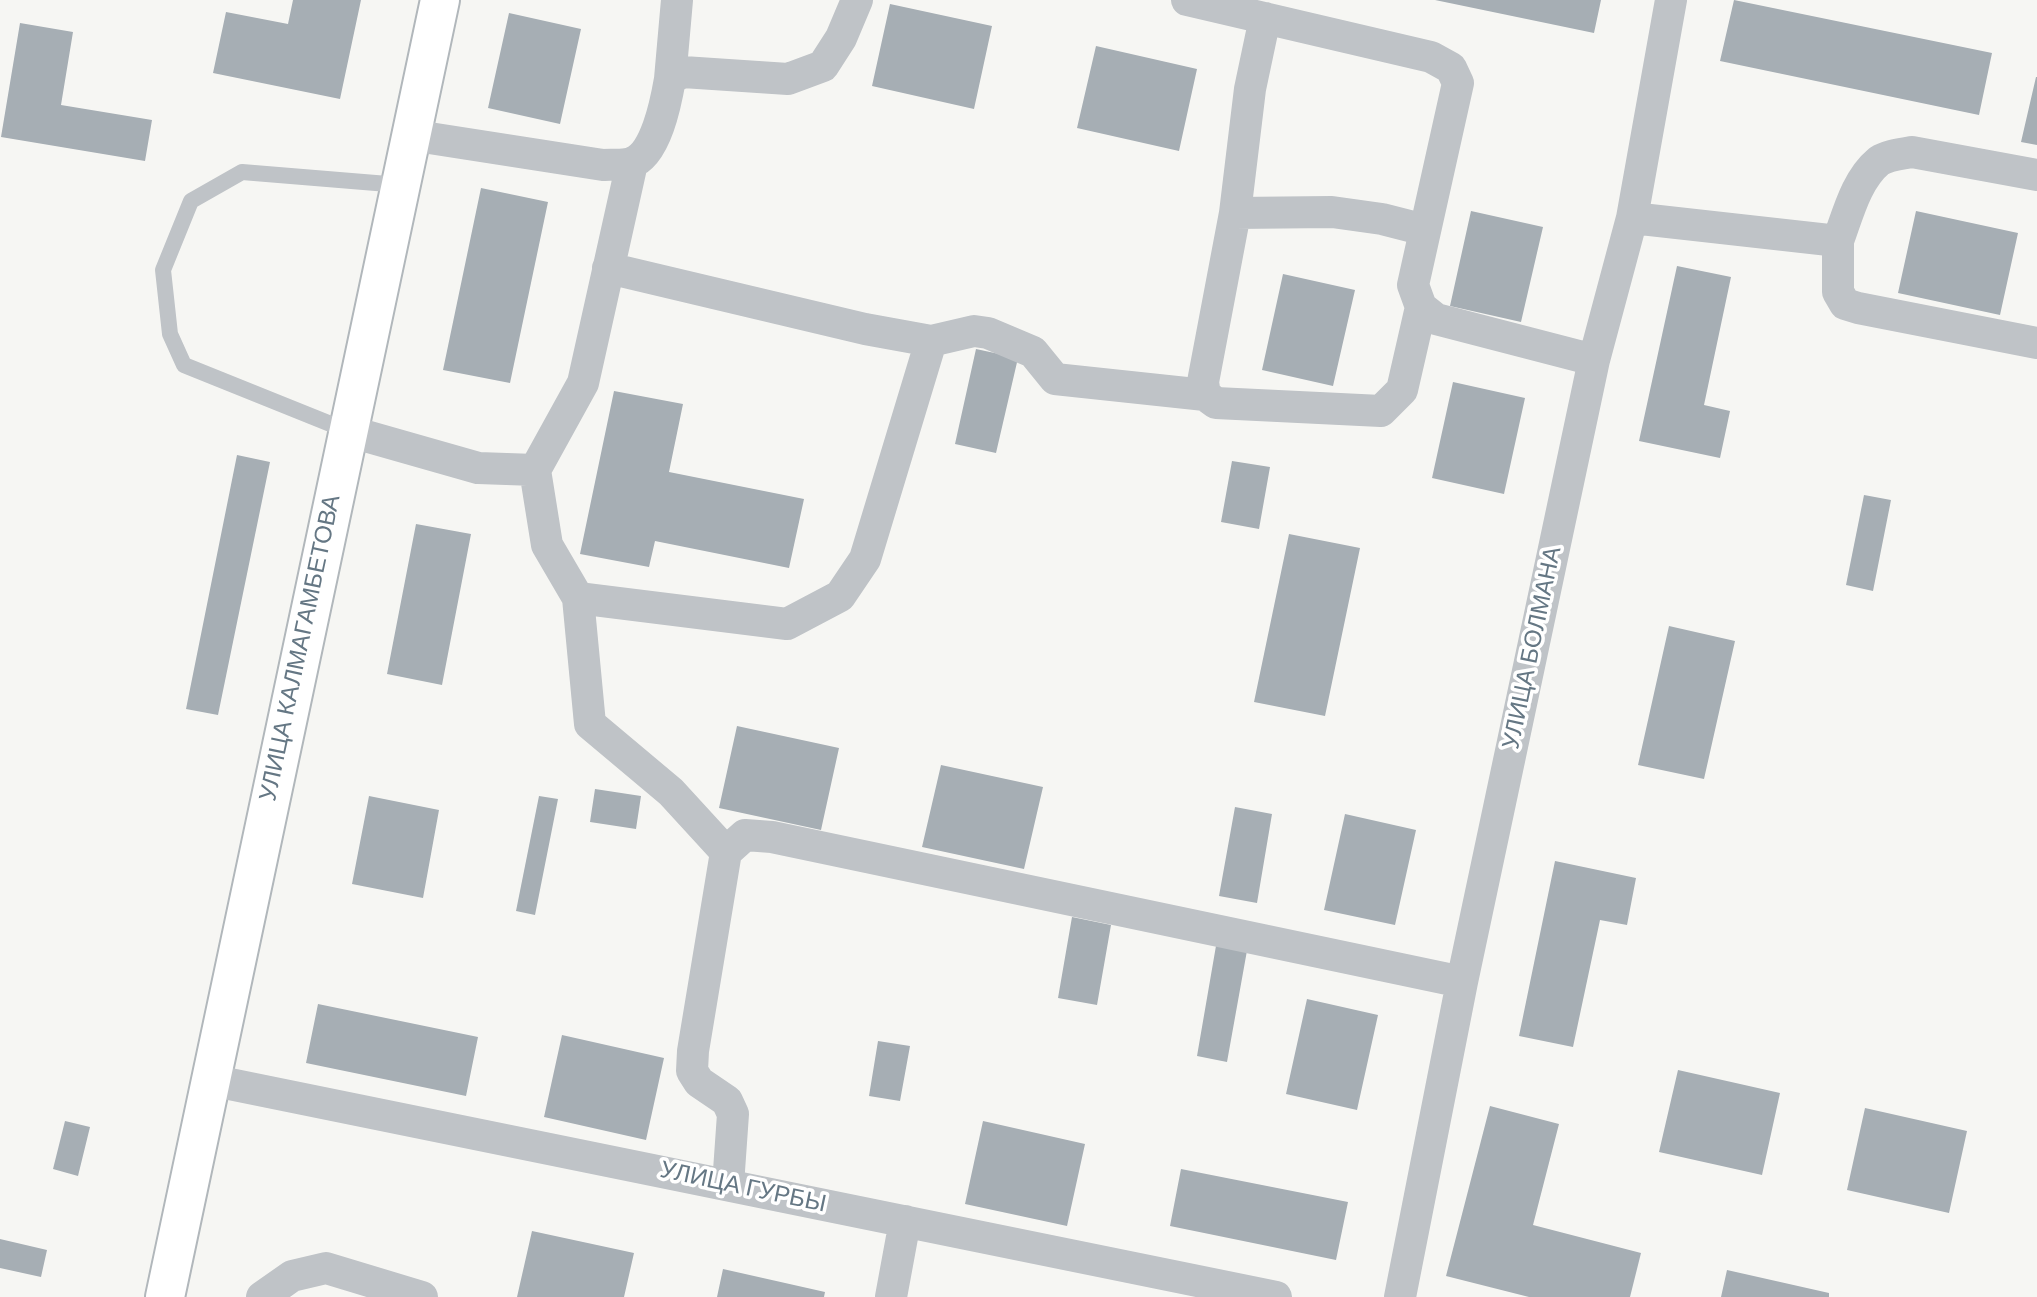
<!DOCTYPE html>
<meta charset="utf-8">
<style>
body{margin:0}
canvas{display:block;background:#f6f6f3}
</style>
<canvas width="2037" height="1297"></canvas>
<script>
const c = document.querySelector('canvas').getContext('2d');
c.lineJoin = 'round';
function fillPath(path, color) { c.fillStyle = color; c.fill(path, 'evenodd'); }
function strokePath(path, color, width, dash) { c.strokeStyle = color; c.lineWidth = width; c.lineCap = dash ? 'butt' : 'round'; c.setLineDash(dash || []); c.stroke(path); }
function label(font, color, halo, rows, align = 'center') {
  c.font = font + ' "DM Sans",sans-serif'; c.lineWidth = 7; c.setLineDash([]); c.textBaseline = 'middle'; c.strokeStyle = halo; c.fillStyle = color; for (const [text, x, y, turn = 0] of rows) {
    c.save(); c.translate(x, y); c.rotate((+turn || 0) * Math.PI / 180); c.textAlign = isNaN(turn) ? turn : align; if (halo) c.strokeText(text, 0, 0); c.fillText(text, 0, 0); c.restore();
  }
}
fillPath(new Path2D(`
 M293,0H361L340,99L213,73L226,12L288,24Z
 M1435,0H1601L1594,33Z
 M1734,0L1992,53L1979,115L1720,61Z
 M890,4L992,26L974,109L872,86Z
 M509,13L581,29L560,124L488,108Z
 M20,23L73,32L61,105L152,120L145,161L1,137Z
 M1096,46L1197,69L1179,151L1077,128Z
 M2036,77H2037V145L2021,142Z
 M481,188L548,202L510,383L443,370Z
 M1471,211L1543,227L1521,322L1450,306Z
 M1916,211L2018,233L2000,315L1898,293Z
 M1677,266L1731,277L1704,405L1730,411L1720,458L1639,441Z
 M1283,274L1355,290L1333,386L1262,370Z
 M976,349L1018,358L996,453L955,444Z
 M1453,382L1525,398L1504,494L1432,478Z
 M614,391L683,404L669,472L804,499L789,568L655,541L649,567L580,554Z
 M237,455L270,462L218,715L186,709Z
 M1232,461L1270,467L1259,529L1221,522Z
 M1864,495L1891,500L1873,591L1846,585Z
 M416,524L471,534L442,685L387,674Z
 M1289,534L1360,548L1325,716L1254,702Z
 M1669,626L1735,641L1704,779L1638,765Z
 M737,726L839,748L821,830L719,808Z
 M941,765L1043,787L1024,869L922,847Z
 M595,789L641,796L636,829L590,822Z
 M369,796L439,810L423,898L352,884Z
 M539,796L558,799L535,915L516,911Z
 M1235,807L1272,814L1257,903L1219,896Z
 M1345,814L1416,830L1395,925L1324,910Z
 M1555,861L1636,878L1627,925L1600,920L1573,1047L1519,1036Z
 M1072,917L1111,925L1097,1005L1058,998Z
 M1217,940L1248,945L1227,1062L1197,1056Z
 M1307,999L1378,1015L1357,1110L1286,1094Z
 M318,1004L478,1037L466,1096L306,1063Z
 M562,1035L664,1058L646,1140L544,1117Z
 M878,1041L910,1046L900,1101L869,1096Z
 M1678,1070L1780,1093L1762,1175L1659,1152Z
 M1490,1106L1559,1124L1533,1225L1641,1253L1630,1297H1529L1446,1276Z
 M1865,1108L1967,1131L1949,1213L1847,1190Z
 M65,1121L90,1127L78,1176L53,1169Z
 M983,1121L1085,1144L1067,1226L965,1204Z
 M1181,1169L1348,1202L1336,1260L1170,1226Z
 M532,1231L634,1253L624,1297H517Z
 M0,1239L47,1250L41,1277L0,1268Z
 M723,1269L825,1292L824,1297H717Z
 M1727,1270L1829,1293V1297H1721Z`), '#a6aeb4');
const secondary = new Path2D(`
 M165,1297L440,0`);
strokePath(secondary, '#b1b7bb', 42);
strokePath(new Path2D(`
 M348,431L184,365L170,334L163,270L191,201L242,172L400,185`), '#bfc3c7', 16);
strokePath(new Path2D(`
 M1187,0L1431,57L1451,68L1458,83L1413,285L1421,307L1436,319L1594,360
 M1265,18L1250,89L1235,213L1203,382L1205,395L1216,403L1381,411L1402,390L1421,307
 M670,79L677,0
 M410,135L603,165C611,164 623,166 631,163C656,155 666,102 670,79L683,72L788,79L823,66L841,38L857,0
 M1235,213L1332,212L1382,219L1425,230
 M1632,218L1838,241C1848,214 1856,180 1879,161C1888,155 1902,154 1912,152L2037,175
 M1838,241V292L1845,304L1858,308L2037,343
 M608,268L865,329L931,341L974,331L988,333L1033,352L1055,379L1205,395
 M348,431L478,468L535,470L583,383L632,163
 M535,470L547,545L578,598L590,724L671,792L726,852
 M578,598L787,624L840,596L865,559L931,341
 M210,1080L1276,1297
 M728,1185L733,1114L727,1101L699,1082L692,1071L693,1051L726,852L745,835L772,837L1462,982
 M262,1297L292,1276L326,1268L422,1297
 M891,1297L905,1221
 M1400,1297L1462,982L1594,360L1632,218L1671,0`), '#bfc3c7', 32);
strokePath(secondary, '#fff', 38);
label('24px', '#657784', '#fff', [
 ["УЛИЦА КАЛМАГАМБЕТОВА",301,648,-78],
 ["УЛИЦА БОЛМАНА",1533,648,-78],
 ["УЛИЦА ГУРБЫ",743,1188,12]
]);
</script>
